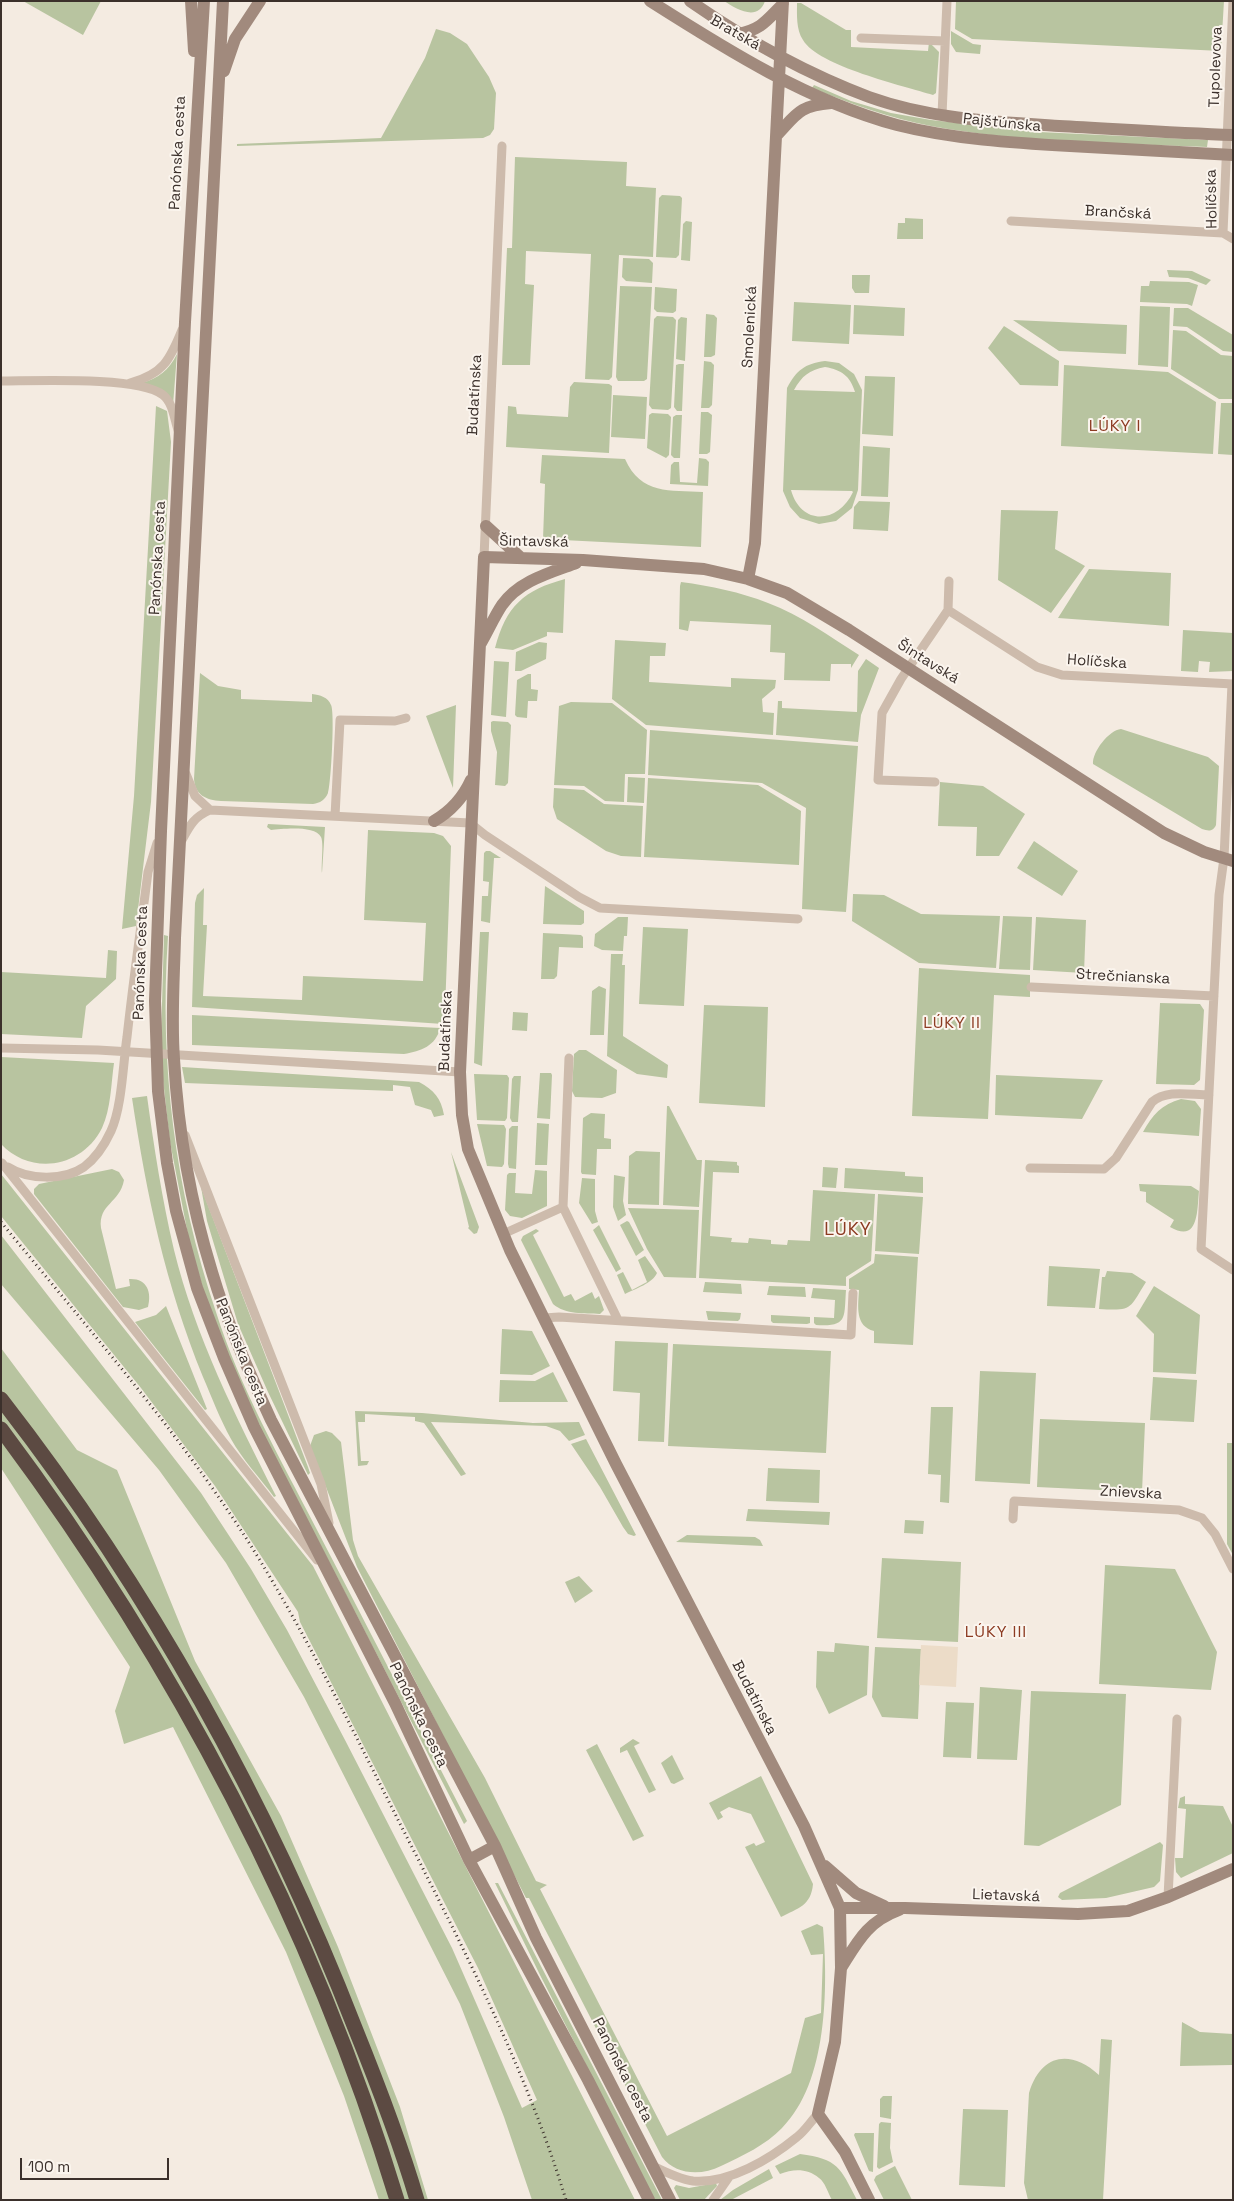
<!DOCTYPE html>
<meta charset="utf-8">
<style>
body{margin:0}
#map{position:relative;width:1234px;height:2201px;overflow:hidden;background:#f4ebe1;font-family:"Space Grotesk",sans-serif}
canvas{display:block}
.frame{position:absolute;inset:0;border:2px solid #3b302b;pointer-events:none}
.scale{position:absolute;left:20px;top:2158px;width:149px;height:22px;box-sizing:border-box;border:2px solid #3b302b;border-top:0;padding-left:6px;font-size:15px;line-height:18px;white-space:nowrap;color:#3b302b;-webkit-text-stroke:4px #fbf5ee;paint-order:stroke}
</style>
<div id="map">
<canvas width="1234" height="2201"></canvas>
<div class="frame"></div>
<div class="scale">100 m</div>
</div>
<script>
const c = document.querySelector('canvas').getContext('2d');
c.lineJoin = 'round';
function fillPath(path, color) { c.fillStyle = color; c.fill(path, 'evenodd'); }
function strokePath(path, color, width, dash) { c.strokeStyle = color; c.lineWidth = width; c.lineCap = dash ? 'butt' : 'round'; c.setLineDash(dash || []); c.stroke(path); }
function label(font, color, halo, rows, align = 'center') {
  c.font = font + ' "Space Grotesk",sans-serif'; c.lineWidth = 4; c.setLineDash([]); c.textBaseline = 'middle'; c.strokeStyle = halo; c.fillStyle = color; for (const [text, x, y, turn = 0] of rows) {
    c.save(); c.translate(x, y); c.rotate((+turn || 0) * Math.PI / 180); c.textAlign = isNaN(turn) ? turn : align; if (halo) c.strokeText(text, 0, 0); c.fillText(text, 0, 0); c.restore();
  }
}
fillPath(new Path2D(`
 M23,1H101L83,35Z
 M724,1H765C758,22 736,9 724,1Z
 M956,1H1224L1221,51L972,39L955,29Z
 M797,3H801L846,30H851V47L928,51L929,42L939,52L936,93L933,95C904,86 818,66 803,40C796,30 797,14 797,3Z
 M436,29L450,33L467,44L489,77L496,93L494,129L490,135L483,138L237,146V144L381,138L425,58Z
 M951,31L973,44L981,45L980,54L956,52L951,44Z
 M814,85L851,101L891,113L931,120L1039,132L1208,140L1207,147C1116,143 1022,143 931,126C890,118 851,104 812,88Z
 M515,157L627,162L626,186L656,188L653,257L619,255L612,377L609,380L585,379L591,254L526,251L525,284L534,285L530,365H502L507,248H512Z
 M662,195L680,196L682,198L679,255L676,258L656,257L659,198Z
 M905,218L923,219V239H897L898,223H905Z
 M686,221L692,222L690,261L681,260L683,224Z
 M623,258L649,259L653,263L652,283L626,281L622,277Z
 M1167,270L1192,271L1211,280L1206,285L1188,278L1169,277Z
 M852,275H870L869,293H855L852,288Z
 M1150,281L1189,282L1198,285L1192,306L1187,304L1140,302L1141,286H1149Z
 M620,286L652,287L647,379L644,381H618L616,377Z
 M655,287L677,289L676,311L673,313L657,312L654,309Z
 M794,302L851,305L849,344L792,341Z
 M854,305L905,308L904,336L853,334Z
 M1140,306L1170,307L1168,367L1138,365Z
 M1174,308H1188L1233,335V352L1223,351L1187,327L1173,326Z
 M706,314L714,315L717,318L715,355L711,357H704Z
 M657,316L673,317L676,320L671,408L668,410L652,409L649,405L654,319Z
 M681,317L687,318L685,361L676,359L678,320Z
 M1013,320L1127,325L1126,354L1059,351Z
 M1004,326L1059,361L1058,386L1020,385L988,348Z
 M1173,330L1186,331L1221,355L1233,356V399H1219L1171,369Z
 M177,354L173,405L164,391L141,383C158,379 169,370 177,354Z
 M704,361L711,362L714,365L712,405L709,408H701Z
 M825,361L839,363L854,374L862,390L858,490L852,508L836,521L819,524L800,518L790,507L783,491L787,388C797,370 804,364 825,361ZM825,367C842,370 850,376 855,392L794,390C802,376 809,370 825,367ZM791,490L852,491L853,492C838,524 801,526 791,490Z
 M679,364H684L682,411H677L674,407L676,365Z
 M1064,365L1168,372L1216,402L1213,454L1061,446Z
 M865,376L895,377L893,436L862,434Z
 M574,382L609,384L612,386L609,453L506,447L508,406L516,407L517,414L568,417L570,387Z
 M613,395L647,397L645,439L611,437Z
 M1221,403H1233V455L1218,454Z
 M156,406L167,411L171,442L151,802L136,926L122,929L134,796Z
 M701,412H708L712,415L710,452L707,454H699Z
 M652,413L668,414L671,417L669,455L666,458L647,448L649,415Z
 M676,415H682L680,458H674L671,455L673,417Z
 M863,446L890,448L888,497L861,496Z
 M542,455L625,459C641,495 670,490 703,492L701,547L543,539L545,484L540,483Z
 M699,458L706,459L709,462L708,486L670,484L671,465L674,462H679L680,482L697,483Z
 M859,501L890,502L888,531L853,529L854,507Z
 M1001,510L1058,511L1055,549L1085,566L1051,613L998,580Z
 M1089,569L1171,573L1169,626L1058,618Z
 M565,579L563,633L547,632V636L513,650L495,648C506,606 524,590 565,579Z
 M681,582C711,586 740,592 768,603C801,615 830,637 859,655L851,668V664H831L830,681L784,680L785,653L770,652L771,625L690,621L688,631L679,629L680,586Z
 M1183,630L1233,633V671L1209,672L1210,662L1199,661L1198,672L1181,671Z
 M615,640L666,643L665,656H650L649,682L731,687V678L776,680L775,688L762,699L763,712L774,713L773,735L646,725L612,699Z
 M539,642L547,643L546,659L521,671H515L516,652Z
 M866,659L879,668L861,715L858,742L776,735L778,701H782V708L857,712L858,671Z
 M494,661L509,662L506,717L491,715Z
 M200,673L218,686L241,690V699L312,702V694C320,695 328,697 331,705C335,712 331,785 328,793C325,800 320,803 313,804L221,801C206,800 195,795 194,779Z
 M528,674H531V689L538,690L537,701H528L527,718L517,717L515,715L517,680Z
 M571,702L612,703L647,730L645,774H625L624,802L605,801L584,786L554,785L559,706Z
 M456,705L453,788L426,716Z
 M493,721L508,722L511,725L508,783L505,786L495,785L497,752L491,731V722Z
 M1121,729L1208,757L1219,766L1216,825C1213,832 1208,831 1202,829L1093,764C1092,752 1109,730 1121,729Z
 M650,730L858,746L846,912L802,909L806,808L762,783L648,775Z
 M628,777L645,778L644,803L627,802Z
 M648,778L758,785L801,811L799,865L644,857Z
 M940,782L983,786L1025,814L999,856H976L977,827L938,826Z
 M554,788L584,790L604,804L643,806L641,857L621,856L606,851L557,819L553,807Z
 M268,824L325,827L322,873C321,864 324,843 321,837C315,825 282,829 271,830L267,827Z
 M368,830L434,833L443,836L451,846L445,1011L443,1024L192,1007L195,903L197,895L204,888L203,925H207L203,996L302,1000L303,976L423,981L426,923L364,920Z
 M1034,841L1078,871L1062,896L1017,868Z
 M486,851H490L501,858H494L490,923L481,921L482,896H488L489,882L483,881L484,853Z
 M545,886L584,911V923L581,925L543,924Z
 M853,894L884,895L921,914L1000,916L996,968L919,963L852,921Z
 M1003,916L1032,917L1030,970L999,969Z
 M618,917H628L627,936H624L623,951L602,950L594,946L595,934Z
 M1036,917L1086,920L1084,973L1033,970Z
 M643,927L688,929L684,1006L639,1004Z
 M480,932H489L482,1066L474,1063Z
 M543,933L581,935L583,937V948L559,947L557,976L554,979H541Z
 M164,935L168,936C159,1064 175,1190 216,1312C240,1388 280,1458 316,1528C367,1626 417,1723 467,1821L464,1824L253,1414L208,1306L189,1240L170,1142L163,1080L161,1039Z
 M108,950L117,951L116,979L86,1006L82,1038L1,1034V972L106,978Z
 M611,954H623L622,965H625L623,1036L668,1065L667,1078L637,1074L607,1056Z
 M919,968L1030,975V997L994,995L988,1119L912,1116Z
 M599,986L606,989L604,1035H590L592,991Z
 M1160,1003L1200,1004L1204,1010L1200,1080L1194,1085L1156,1084Z
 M704,1005L768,1007L765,1107L699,1103Z
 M513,1012L528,1013L527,1031L512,1030Z
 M192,1015L440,1028C436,1046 421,1051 404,1054L192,1045Z
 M579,1050H586L617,1070L616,1093L602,1098L575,1097L572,1091L574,1054Z
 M1,1057L114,1063C111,1084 111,1109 102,1128C82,1168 31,1176 1,1144Z
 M182,1067L419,1082C434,1090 441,1098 444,1115L434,1117L431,1110L415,1105L410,1087L393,1085V1091L185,1083Z
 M540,1073H551L552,1075L550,1119L537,1118Z
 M474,1074L507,1075L509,1078L507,1118L505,1121L477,1120Z
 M996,1075L1103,1080L1082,1119L995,1115Z
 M514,1076H521L518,1122H512L510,1118L512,1079Z
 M147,1096C154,1147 162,1199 174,1250C195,1336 236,1417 276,1496L274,1497C260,1478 242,1459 231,1439C220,1419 212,1398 203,1377C165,1283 147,1197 132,1098Z
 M1181,1099L1195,1101L1201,1109L1199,1136L1143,1132C1152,1115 1162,1104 1181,1099Z
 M667,1106H669L697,1160H702L699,1207L663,1205Z
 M591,1113L605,1114L604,1138L611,1139V1149H597L596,1175L582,1174L581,1172L583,1118Z
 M537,1123L549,1124L547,1165H535Z
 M477,1124L504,1125L506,1129L504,1164L502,1167L487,1166Z
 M512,1126H518L516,1169L509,1168L508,1164L509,1129Z
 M636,1151L660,1152L659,1205L628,1204L629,1156Z
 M451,1152L479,1227L477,1233L474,1234L468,1228L469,1227Z
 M705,1160L737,1162V1165L739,1166V1173L713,1172L710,1236L732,1238L731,1242L748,1243L749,1238L771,1240V1244L787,1245L788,1240L810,1241L813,1190L875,1194L871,1261L846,1277V1286L699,1278Z
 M823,1167L838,1168L836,1188L822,1187Z
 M845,1168L905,1172V1176L923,1177V1193L844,1188Z
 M112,1169L119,1172L124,1180C120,1203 98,1204 101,1228L116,1289L130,1286L129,1279C147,1278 152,1292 148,1307L139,1310L123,1307L34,1194V1189L39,1184Z
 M535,1170L547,1171V1206L522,1218L510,1216L505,1210L507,1175L509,1173H516L515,1193L532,1194Z
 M1,1174L313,1566L635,2200H532L504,2117L460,2004L304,1697L226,1563L159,1470L1,1284V1235L201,1493L251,1569L287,1630L345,1740L452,1948L522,2108L537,2100L478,1968L300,1622L298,1612L215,1486L141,1388L1,1216Z
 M614,1175L625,1177L623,1201L626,1215L618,1221L613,1207Z
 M582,1178L595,1179V1211L598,1222L592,1224L579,1203Z
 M1139,1184L1191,1186L1199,1191C1197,1210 1199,1244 1170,1227L1174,1220L1146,1202V1192L1140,1191Z
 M201,1187L308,1467L310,1473L308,1475L268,1392L238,1324L207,1221Z
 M878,1194L923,1197L919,1254L875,1251Z
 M628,1208L699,1210L696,1278L664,1277L647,1249Z
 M627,1221L629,1222L644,1250L636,1256L620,1225Z
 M599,1225L621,1269L616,1272L593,1230Z
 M536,1229L539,1231L533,1235L564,1297L571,1294L575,1301L592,1292L595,1299L599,1296L604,1310L600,1314C584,1313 566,1315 553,1304L521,1240L523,1236Z
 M875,1254L918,1257L913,1345L874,1343V1331C855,1326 858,1307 859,1290L849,1289V1279L874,1263Z
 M645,1256L657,1273C653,1283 635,1289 625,1294L617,1275L623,1272L632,1290L647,1282L638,1260Z
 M1049,1266L1100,1269L1095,1308L1047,1306Z
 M1107,1271L1132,1273L1146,1282C1129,1309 1133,1311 1099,1309L1102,1277H1105Z
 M705,1282L741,1284L742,1294L703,1292Z
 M769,1286L805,1287L806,1297L767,1295Z
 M1154,1286L1200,1315L1196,1374L1153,1372L1154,1334L1136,1316Z
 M813,1288L846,1290C844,1318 848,1327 816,1325L814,1323V1317L834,1318L835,1300L811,1298Z
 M166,1306L207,1409L205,1410L135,1322L156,1315Z
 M706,1311L741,1313L740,1319L738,1321L708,1320Z
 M771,1315L810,1317V1323L807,1324L773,1323L771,1321Z
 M502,1329L532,1331L550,1366L532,1375L500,1374Z
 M615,1341L668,1343L664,1442L638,1441L640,1393L613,1391Z
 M673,1344L831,1351L826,1453L668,1446Z
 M1,1348L77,1450L117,1470L195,1661L281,1816L338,1947L400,2107L428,2200H379L344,2096L286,1952L173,1727L124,1744L115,1711L130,1667L1,1468Z
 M980,1371L1036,1373L1030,1484L975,1481Z
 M553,1372L568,1402H499L500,1380L535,1381Z
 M1153,1377L1197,1380L1194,1422L1150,1420Z
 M931,1407H953L949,1503L940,1502L941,1475L928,1474Z
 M355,1411L422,1413L533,1423L579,1422L585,1435L569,1441L560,1431L546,1426L431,1422L466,1474L461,1476L424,1423L415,1421V1417L365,1414V1422H358L361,1461H369L367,1465L358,1466Z
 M1040,1419L1145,1423L1142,1492L1037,1487Z
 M326,1431L332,1433L341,1442L353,1540L358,1556L485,1778L536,1881L547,1885L540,1889L667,2136L791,2073L805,2018L821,2013L823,1954L811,1955L801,1931L817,1924L823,1927C828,1987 828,2082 782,2128C766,2145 742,2156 721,2166C701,2176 676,2175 662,2157L529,1898H526L357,1567L310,1446L314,1435Z
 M586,1439L636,1535L634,1536L628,1534L623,1527L600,1487L571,1444Z
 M1227,1443H1233V1555L1227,1544Z
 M768,1468L820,1470L819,1503L766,1501Z
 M748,1509L830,1512L829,1525L746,1521Z
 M905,1520L924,1521L923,1534L904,1533Z
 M687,1535L755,1537L760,1540L763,1546L676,1542Z
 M882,1558L961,1562L958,1642L877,1638Z
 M1105,1565L1175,1569L1217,1652L1211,1690L1099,1684Z
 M579,1576L593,1591L575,1603L565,1582Z
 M835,1643L869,1646L867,1695L829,1714L816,1687L817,1651L834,1652Z
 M875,1647L921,1649L918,1719L882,1717L872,1697Z
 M980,1687L1022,1690L1017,1760L977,1759Z
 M1031,1691L1126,1694L1121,1805L1039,1846L1024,1845Z
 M946,1702L974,1703L971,1758L943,1757Z
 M633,1739L640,1743L634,1746L656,1790L649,1793L627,1750L620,1753V1748Z
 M597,1744L644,1836L633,1841L586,1750Z
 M672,1755L684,1779L674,1784L671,1783L661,1763Z
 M761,1776L813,1884C811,1906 798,1908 781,1917L745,1847L754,1843L756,1846L765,1842L751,1814L729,1807L720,1812L723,1817L718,1820L709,1803Z
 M1185,1796V1804L1223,1806L1233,1827V1853L1181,1878L1176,1872L1175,1858H1183L1186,1809L1178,1808L1180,1798Z
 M1160,1842L1163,1845L1160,1881L1154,1887L1106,1898L1062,1900L1058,1897L1060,1893Z
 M495,1883H498L662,2200H655L540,1975Z
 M1182,2022L1200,2032L1233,2034L1232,2065L1180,2066Z
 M1101,2039L1112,2040L1103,2200H1028L1024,2183L1029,2093C1041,2054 1070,2049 1099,2075Z
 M883,2096H892L891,2119L880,2117V2099Z
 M963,2109L1008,2110L1005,2187L959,2185Z
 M881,2122L891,2123L890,2148L893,2162L879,2169L877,2167L879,2124Z
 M855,2133H874L873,2172L869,2171L854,2135Z
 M800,2154C838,2159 840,2167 857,2200H832C828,2193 825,2182 819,2178C807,2168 793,2169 780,2174L775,2166Z
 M895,2166L912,2200H884L874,2180L876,2176Z
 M769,2169L773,2178L731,2200H720L733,2190Z
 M716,2183L717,2186L704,2200H680L674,2188L676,2185L689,2188Z`), '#b8c4a0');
fillPath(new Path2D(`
 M921,1645L958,1647L956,1687L919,1685Z`), '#ecdcc8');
strokePath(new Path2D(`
 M861,38L945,41
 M942,115L947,1
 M1011,221L1223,233
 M1223,233L1233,1
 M1223,233L1233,239
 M1,381C34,381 139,376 163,395C173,403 174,418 178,430
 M130,383C163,374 170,360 182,330
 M484,557L502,146
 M948,610L1037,667L1062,675L1233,684
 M1232,684L1224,858L1219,895L1201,1249L1233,1270
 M186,774L195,796L210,810
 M935,782L878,780L882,713L901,679L948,610L949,581
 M335,816L340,720L395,721L406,718
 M182,840C190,825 194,817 210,810L470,823L485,835L579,897L600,908L798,919
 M1031,987L1214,996
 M1,1048L98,1050L460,1072
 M569,1058L563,1207L618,1320
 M185,1135L321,1484L329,1523
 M2,1163L317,1560
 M8,1167C28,1180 64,1181 84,1167C96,1158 105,1144 111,1131C122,1107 123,1064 127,1037C133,982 141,927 148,872L157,843
 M1030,1168L1104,1169L1116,1158L1152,1102C1167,1089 1190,1095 1209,1095
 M503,1234L563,1207
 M544,1318L559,1317L851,1335L853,1293
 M1013,1519L1014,1501L1179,1510L1202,1518L1215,1534L1233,1569
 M1168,1897L1177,1719
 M653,2166C665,2172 679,2179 693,2181C729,2184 770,2159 797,2137C805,2131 811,2121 818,2114
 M713,2200L729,2177`), '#cdbbac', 9);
strokePath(new Path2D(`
 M191,1L194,51
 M204,1L185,322L161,831L155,1001L158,1091L167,1163L176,1211L197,1288L224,1358L254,1427L395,1703L469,1860L588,2080L649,2200
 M223,1L175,938C174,978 171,1019 174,1059C178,1130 191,1204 212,1272C227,1323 249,1372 271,1420L495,1846L536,1938L670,2200
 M650,1C727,50 808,101 897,125C952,139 1013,143 1070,146C1124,149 1178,152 1233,155
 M690,1C746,40 805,73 869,97C930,119 996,122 1059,126C1117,129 1175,133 1233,135
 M738,34C762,29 766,21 783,4
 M224,71L235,39L260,1
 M776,136C797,114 798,106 831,103
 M486,526L521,558
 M748,579L755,543L783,1
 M481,643C488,631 494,617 502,605C519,581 549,573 576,563
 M434,821C451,811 463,798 471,780
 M469,1860L495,1846
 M825,1866L856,1893L884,1906
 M840,1908H905L1078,1914L1128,1911L1168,1897L1233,1869
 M841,1968C858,1941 867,1922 899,1910
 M869,2200L845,2152L818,2114L835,2042L841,1968L840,1908L804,1826L616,1464L510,1250L468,1149L462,1115L460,1072L484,557L583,560L704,569L748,579L787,593L849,630L1164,833L1204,852L1233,861`), '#a18a7d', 12);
strokePath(new Path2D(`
 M1,1399C149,1589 268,1804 355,2028C378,2085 400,2142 417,2200
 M1,1429C174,1660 313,1923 397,2200`), '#5c4a42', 15);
strokePath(new Path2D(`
 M1,1222C85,1325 174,1426 246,1538C310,1639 361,1748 416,1855C473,1967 529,2079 566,2200`), '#3b302b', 3, [1, 4]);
label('15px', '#3b302b', '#fbf5ee', [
 ["Bratská",735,33,30],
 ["Tupolevova",1216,67,-88],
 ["Pajštúnska",1002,123,6],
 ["Panónska cesta",178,153,-87],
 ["Holíčska",1212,199,-91],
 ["Brančská",1118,213,3],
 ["Smolenická",750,327,-87],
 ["Budatínska",475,395,-87],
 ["Šintavská",534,542,1],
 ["Panónska cesta",158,558,-87],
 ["Šintavská",928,662,32],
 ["Holíčska",1097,662,4],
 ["Panónska cesta",141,963,-88],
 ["Strečnianska",1123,977,3],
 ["Budatínska",446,1031,-88],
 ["Panónska cesta",241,1352,68],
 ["Znievska",1131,1493,3],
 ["Budatínska",754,1698,63],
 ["Panónska cesta",418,1715,64],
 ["Lietavská",1006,1896,2],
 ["Panónska cesta",622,2070,63]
]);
c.letterSpacing = '1px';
label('16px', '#8c3b22', '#fbf5ee', [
 ["LÚKY I",1115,427],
 ["LÚKY II",952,1024],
 ["LÚKY III",996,1633]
]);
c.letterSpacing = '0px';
c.letterSpacing = '1px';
label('18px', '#8c3b22', '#fbf5ee', [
 ["LÚKY",848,1230]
]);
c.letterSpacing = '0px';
</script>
